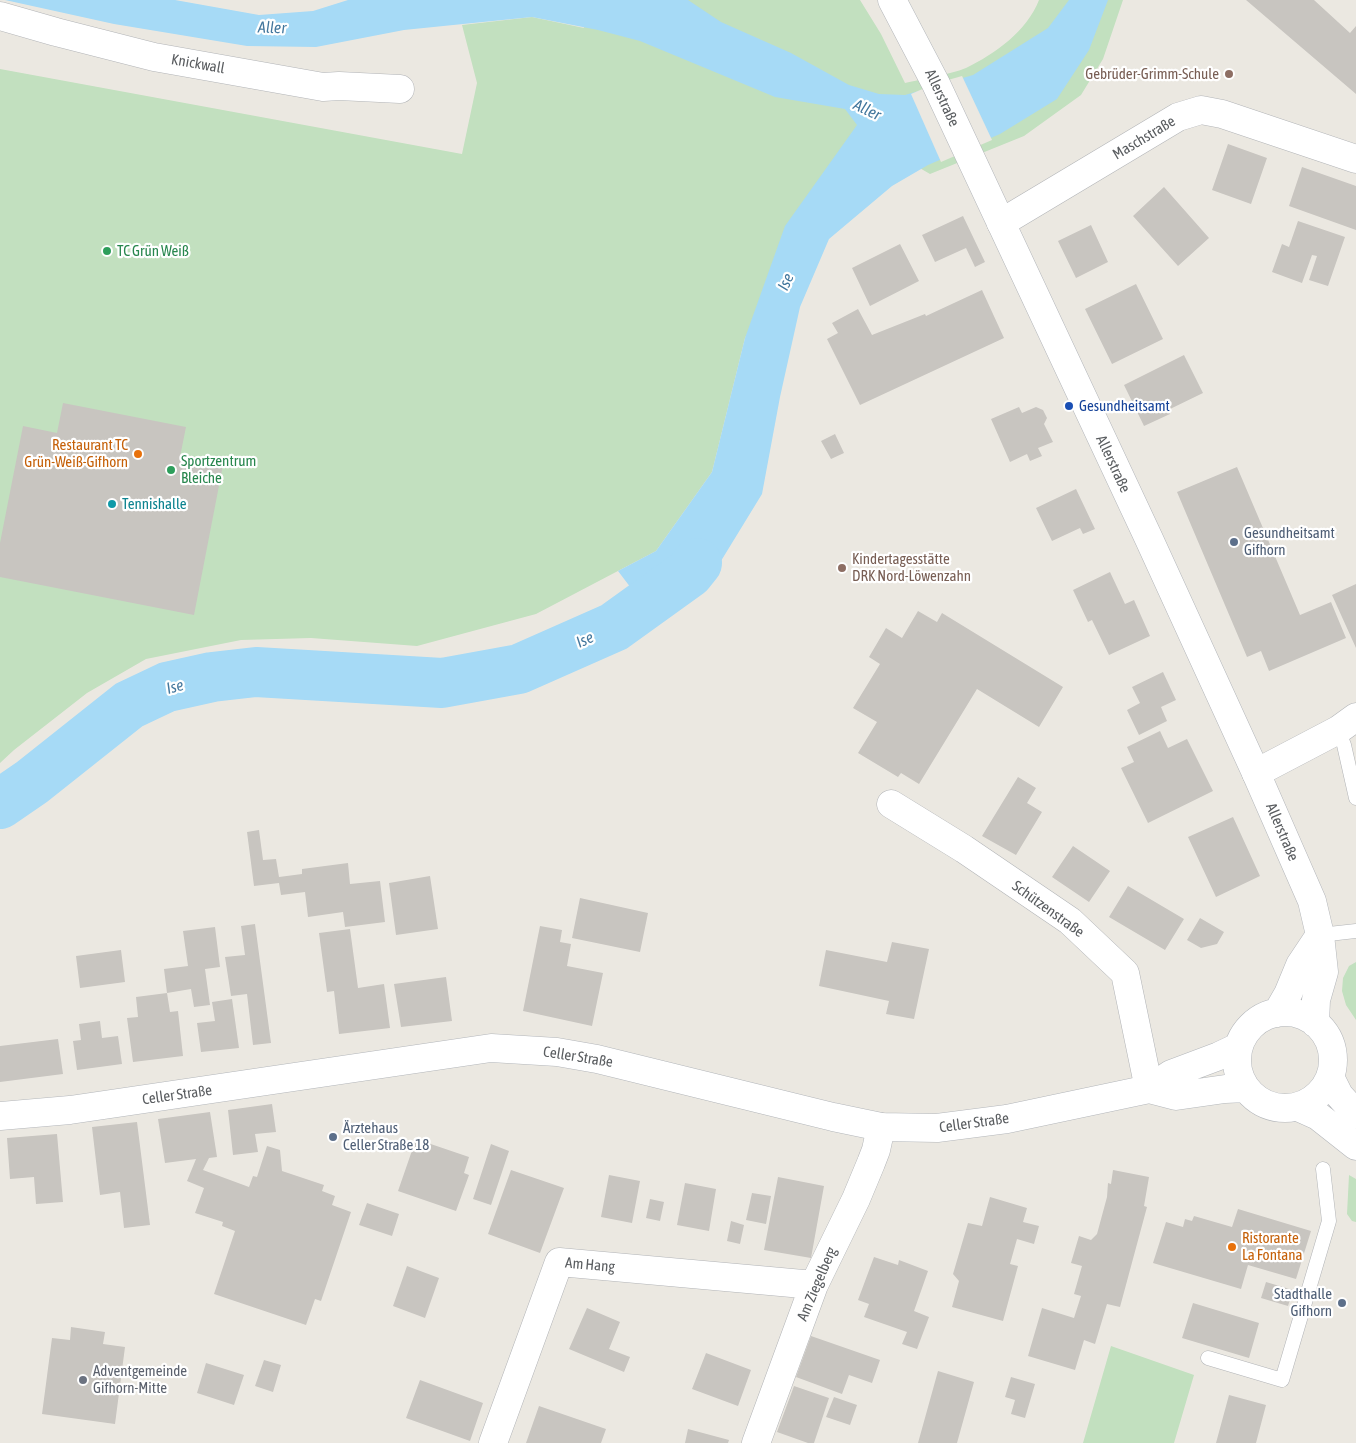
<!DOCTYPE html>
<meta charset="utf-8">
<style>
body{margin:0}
canvas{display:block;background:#ebe8e1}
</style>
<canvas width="1356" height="1443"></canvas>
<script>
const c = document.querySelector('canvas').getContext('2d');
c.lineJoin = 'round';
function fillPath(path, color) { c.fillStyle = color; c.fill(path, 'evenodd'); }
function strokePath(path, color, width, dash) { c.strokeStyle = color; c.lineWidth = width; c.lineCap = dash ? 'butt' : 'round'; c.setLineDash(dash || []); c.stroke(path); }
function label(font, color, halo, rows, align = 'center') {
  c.font = font + ' "Asap Condensed",sans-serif'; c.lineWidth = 4.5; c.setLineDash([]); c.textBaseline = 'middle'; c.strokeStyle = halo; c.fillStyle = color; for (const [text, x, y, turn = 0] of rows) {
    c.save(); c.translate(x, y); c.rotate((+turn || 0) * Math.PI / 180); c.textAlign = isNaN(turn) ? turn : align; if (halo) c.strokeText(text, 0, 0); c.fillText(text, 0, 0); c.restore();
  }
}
fillPath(new Path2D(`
 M578,0H860L881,34L905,83C922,79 952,74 966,68C995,54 1027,31 1039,0H1123L1103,59L1081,95L1024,136L930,174L854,130L745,338L712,472L656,551L536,614L417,646L311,638L241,640L146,659L87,693L14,750L0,763V69L462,154L477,83L462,25L532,17L584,28Z
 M1356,962V1020L1346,1005L1342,991L1343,978L1349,966Z
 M1349,1175L1356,1179V1222L1352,1221L1347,1214Z
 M1111,1346L1194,1375L1174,1443H1083Z`), '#c2e0bf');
fillPath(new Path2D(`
 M5,0H175L259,15L313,11L348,0H688L721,22L791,53L849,85L879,94L905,95L973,75L1048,28L1069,0H1108L1089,50L1057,99L1000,134L928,165L892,186L829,239L800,307L780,397L762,494L713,574L650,613L618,571L656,551L712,472L745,338L785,226L857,125L845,109L775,97L640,41L598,30L532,17L404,30L316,47L247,46L114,24Z`), '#a6daf6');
fillPath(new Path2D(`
 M962,76L992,140L941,162L911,94L934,84Z`), '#ebe8e1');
strokePath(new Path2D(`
 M0,804L32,782L129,705L167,687L212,677L256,672L442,683L519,669L614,627L689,573L697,563`), '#a6daf6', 50);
fillPath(new Path2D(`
 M1246,0H1314L1350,33L1356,26V94Z
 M1228,144L1267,158L1251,204L1212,190Z
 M1302,167L1356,186V230L1289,206Z
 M1164,187L1209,238L1178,266L1133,216Z
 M963,216L985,262L975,267L966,248L935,262L922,235Z
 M1298,221L1345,237L1328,286L1309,280L1317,256L1312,255L1302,283L1272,272L1282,244L1289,247Z
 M1091,225L1108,262L1076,278L1058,241Z
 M900,244L919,281L870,306L852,268Z
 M1136,284L1163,339L1112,364L1085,309Z
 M982,290L1004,338L860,405L827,339L838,333L832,323L858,309L872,335L925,314L926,316Z
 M1184,355L1203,393L1168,410L1170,414L1144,426L1124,385Z
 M63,403L186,427L180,457L223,465L194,615L0,577V543L23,426L57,433Z
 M1019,407L1022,413L1036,407L1043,410L1047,418L1044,424L1053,442L1038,448L1042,456L1030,461L1027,454L1010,462L991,419Z
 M835,434L844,453L831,459L821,441Z
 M1237,467L1300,615L1331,602L1346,638L1269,671L1261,651L1247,657L1177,492Z
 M1076,489L1095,529L1083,534L1080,528L1052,541L1036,508Z
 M1110,572L1125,604L1134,600L1150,636L1109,655L1092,620L1088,622L1073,590Z
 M1356,584V648L1332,595Z
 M918,611L937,622L942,613L1063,687L1039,727L977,689L919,784L901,773L898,777L858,753L877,722L853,708L880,664L869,657L886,628L902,638Z
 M1163,672L1176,700L1161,707L1167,721L1139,735L1127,710L1140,703L1132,687Z
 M1160,731L1168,748L1187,739L1213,791L1148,823L1121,768L1134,762L1127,747Z
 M1018,777L1036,788L1027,803L1042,812L1016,855L982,836Z
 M1233,817L1260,876L1216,897L1188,837Z
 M259,830L263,860L276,859L279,877L302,874V869L348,863L350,884L380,881L385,922L345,927L343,912L308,917L305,892L281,895L279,883L254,886L247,832Z
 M1073,846L1110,871L1089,902L1052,877Z
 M430,876L438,929L396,935L389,883Z
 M1128,886L1184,919L1165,950L1109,917Z
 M580,898L648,913L640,952L572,938Z
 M1200,918L1224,932L1217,944L1201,948L1187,940Z
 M255,924L271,1043L253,1045L247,994L231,996L225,957L245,955L241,926Z
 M540,926L562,930L560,942L571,944L567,966L603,973L592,1026L523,1011Z
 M215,927L220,967L205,969L210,1005L194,1007L191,989L167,993L164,969L188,966L183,931Z
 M350,929L358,988L384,984L390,1028L339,1034L334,991L327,992L319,933Z
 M892,942L929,949L914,1019L886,1014L889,1001L819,986L826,950L887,962Z
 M121,950L125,982L80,988L76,956Z
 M446,977L452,1021L401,1027L394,984Z
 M167,993L170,1012L178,1011L183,1056L133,1062L127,1018L138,1017L136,997Z
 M232,999L239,1048L201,1052L197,1023L215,1021L212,1002Z
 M100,1021L102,1038L118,1036L122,1064L77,1070L73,1041L81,1040L79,1024Z
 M58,1039L63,1074L0,1082V1046Z
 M272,1104L276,1132L255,1134L258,1152L233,1155L228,1110Z
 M210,1112L217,1157L209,1158L203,1170L249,1187L253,1176L257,1177L267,1146L280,1150L282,1171L324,1185L322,1191L335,1196L332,1205L351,1212L321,1301L315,1299L306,1325L214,1294L235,1231L222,1226L223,1222L195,1213L204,1188L187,1181L196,1159L165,1163L158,1119Z
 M137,1122L150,1225L124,1228L120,1192L100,1195L92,1127Z
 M57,1134L63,1202L36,1204L34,1177L10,1179L7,1138Z
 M416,1139L469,1157L464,1173L469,1175L456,1211L398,1191Z
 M491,1144L509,1151L491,1205L473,1199Z
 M511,1170L564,1188L540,1253L488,1234Z
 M1113,1170L1149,1177L1144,1206L1147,1207L1120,1307L1107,1304L1095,1344L1084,1340L1075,1370L1028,1356L1042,1308L1074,1318L1081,1296L1074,1294L1082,1266L1071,1263L1079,1236L1091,1240L1097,1234L1107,1197L1108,1183L1111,1184Z
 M609,1175L640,1181L632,1223L601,1217Z
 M778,1177L824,1186L811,1258L764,1250Z
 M685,1183L716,1189L709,1231L677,1225Z
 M752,1193L771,1196L766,1224L746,1220Z
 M990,1197L1027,1208L1023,1222L1039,1226L1034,1244L1017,1239L1010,1264L1018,1266L1003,1321L952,1307L959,1281L953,1274L968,1223L982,1226Z
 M650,1199L664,1202L660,1221L646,1218Z
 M367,1203L399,1214L392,1236L359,1225Z
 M1238,1209L1311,1231L1296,1279L1248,1265L1241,1289L1153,1263L1166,1222L1183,1227L1185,1219L1192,1221L1194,1216L1232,1227Z
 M731,1221L744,1225L740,1244L727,1241Z
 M874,1257L898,1265L899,1260L928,1271L914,1311L929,1317L917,1349L902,1344L907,1332L864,1317L869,1304L858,1300Z
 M407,1266L439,1278L425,1318L393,1306Z
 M1266,1282L1293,1290L1288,1306L1261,1298Z
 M1193,1303L1259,1323L1249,1358L1182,1338Z
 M587,1308L620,1322L609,1349L630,1357L624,1372L569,1349Z
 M71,1327L105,1332L103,1344L125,1347L115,1424L42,1414L52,1338L70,1340Z
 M811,1336L880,1360L872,1383L849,1375L842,1394L796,1377Z
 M706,1353L751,1370L738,1406L692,1389Z
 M264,1360L281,1365L273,1392L255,1386Z
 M206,1363L244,1375L234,1405L197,1393Z
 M938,1371L974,1382L957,1443H918Z
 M1011,1377L1035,1384L1025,1418L1011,1414L1015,1400L1005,1397Z
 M420,1380L483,1403L470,1441L406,1418Z
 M794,1386L829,1398L814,1443H808L777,1432Z
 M1229,1395L1266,1405L1256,1443H1216Z
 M834,1397L857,1405L850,1425L826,1417Z
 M539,1406L606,1429L601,1443H526Z
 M688,1429L729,1440L728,1443H685Z`), '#c8c5c0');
const lane = new Path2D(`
 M1338,730L1344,745L1356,798
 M1320,935L1356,931
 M1208,1358L1282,1380L1329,1221L1323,1169`);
const street = new Path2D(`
 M0,16L56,32L154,57L323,87L339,86L400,89
 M1001,223L1178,117L1201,110L1222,114L1356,159
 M1256,773L1338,730L1356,717
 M891,804L964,849L1070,921L1125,973L1149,1089
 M493,1443L559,1262L814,1285
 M756,1443L814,1285L856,1199L871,1163L876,1150L881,1127`);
const secondary = new Path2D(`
 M892,0L936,84L1149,539L1256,773L1312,901L1320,935L1324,972L1316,1000L1315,1023
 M1237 1060a48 48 0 1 1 96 0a48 48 0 1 1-96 0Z
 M1277,1013L1288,994L1300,965L1320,935
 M1330,1077L1339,1095L1356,1114
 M1149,1089L1176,1096L1225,1089L1246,1088
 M1298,1107L1318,1116L1356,1146
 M0,1116L70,1110L491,1048L557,1052L597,1059L833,1117L881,1127L937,1128L1007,1119L1149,1089L1171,1074L1219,1056L1238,1047`);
strokePath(lane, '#b2b4b7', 15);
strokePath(street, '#b2b4b7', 29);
strokePath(secondary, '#b3b6ba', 29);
strokePath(lane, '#fff', 14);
strokePath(street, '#fff', 28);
strokePath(secondary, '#fff', 28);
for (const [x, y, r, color] of [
 [1229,74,5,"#8d6e63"],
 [107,251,5,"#2e9e5b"],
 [1069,406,5,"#1a4fb4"],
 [138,454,5,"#e8710a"],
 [171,470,5,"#2e9e5b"],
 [112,504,5,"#0f9aa8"],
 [1234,542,5,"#5c6f8a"],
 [842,568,5,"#8d6e63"],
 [333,1137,5,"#5c6f8a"],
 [1232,1247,5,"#e8710a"],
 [1342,1303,5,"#5c6f8a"],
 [83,1380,5,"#6b7280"]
]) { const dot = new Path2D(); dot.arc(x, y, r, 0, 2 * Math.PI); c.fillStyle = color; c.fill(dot); strokePath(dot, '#fff', 2); }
label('15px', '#5a5d60', '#fff', [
 ["Knickwall",198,64,10],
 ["Allerstraße",942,98,65],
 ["Maschstraße",1144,138,-31],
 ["Allerstraße",1113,464,65],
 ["Allerstraße",1282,832,67],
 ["Schützenstraße",1048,909,36],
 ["Celler Straße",578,1057,9],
 ["Celler Straße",177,1095,-8],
 ["Celler Straße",974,1123,-8],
 ["Am Hang",590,1265,5],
 ["Am Ziegelberg",817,1284,-67]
]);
label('15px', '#785e54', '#fff', [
 ["Gebrüder-Grimm-Schule",1219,74],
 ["Kindertagesstätte",852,559,"left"],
 ["DRK Nord-Löwenzahn",852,576,"left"]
], 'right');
label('15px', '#27864d', '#fff', [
 ["TC Grün Weiß",117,251],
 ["Sportzentrum",181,461],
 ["Bleiche",181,478]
], 'left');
label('15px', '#164399', '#fff', [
 ["Gesundheitsamt",1079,406]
], 'left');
label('15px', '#c56008', '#fff', [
 ["Restaurant TC",128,445],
 ["Grün-Weiß-Gifhorn",128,462],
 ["Ristorante",1242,1238,"left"],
 ["La Fontana",1242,1255,"left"]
], 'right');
label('15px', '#0d838f', '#fff', [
 ["Tennishalle",122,504]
], 'left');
label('15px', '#4e5e75', '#fff', [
 ["Gesundheitsamt",1244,533],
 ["Gifhorn",1244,550],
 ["Ärztehaus",343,1128],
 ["Celler Straße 18",343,1145],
 ["Stadthalle",1332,1294,"right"],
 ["Gifhorn",1332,1311,"right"]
], 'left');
label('15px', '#5b616d', '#fff', [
 ["Adventgemeinde",93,1371],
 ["Gifhorn-Mitte",93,1388]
], 'left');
label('italic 16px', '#43779d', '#fff', [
 ["Aller",272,28,2],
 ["Aller",867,110,26],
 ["Ise",786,282,-65],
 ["Ise",585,640,-24],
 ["Ise",175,687,-14]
]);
</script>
